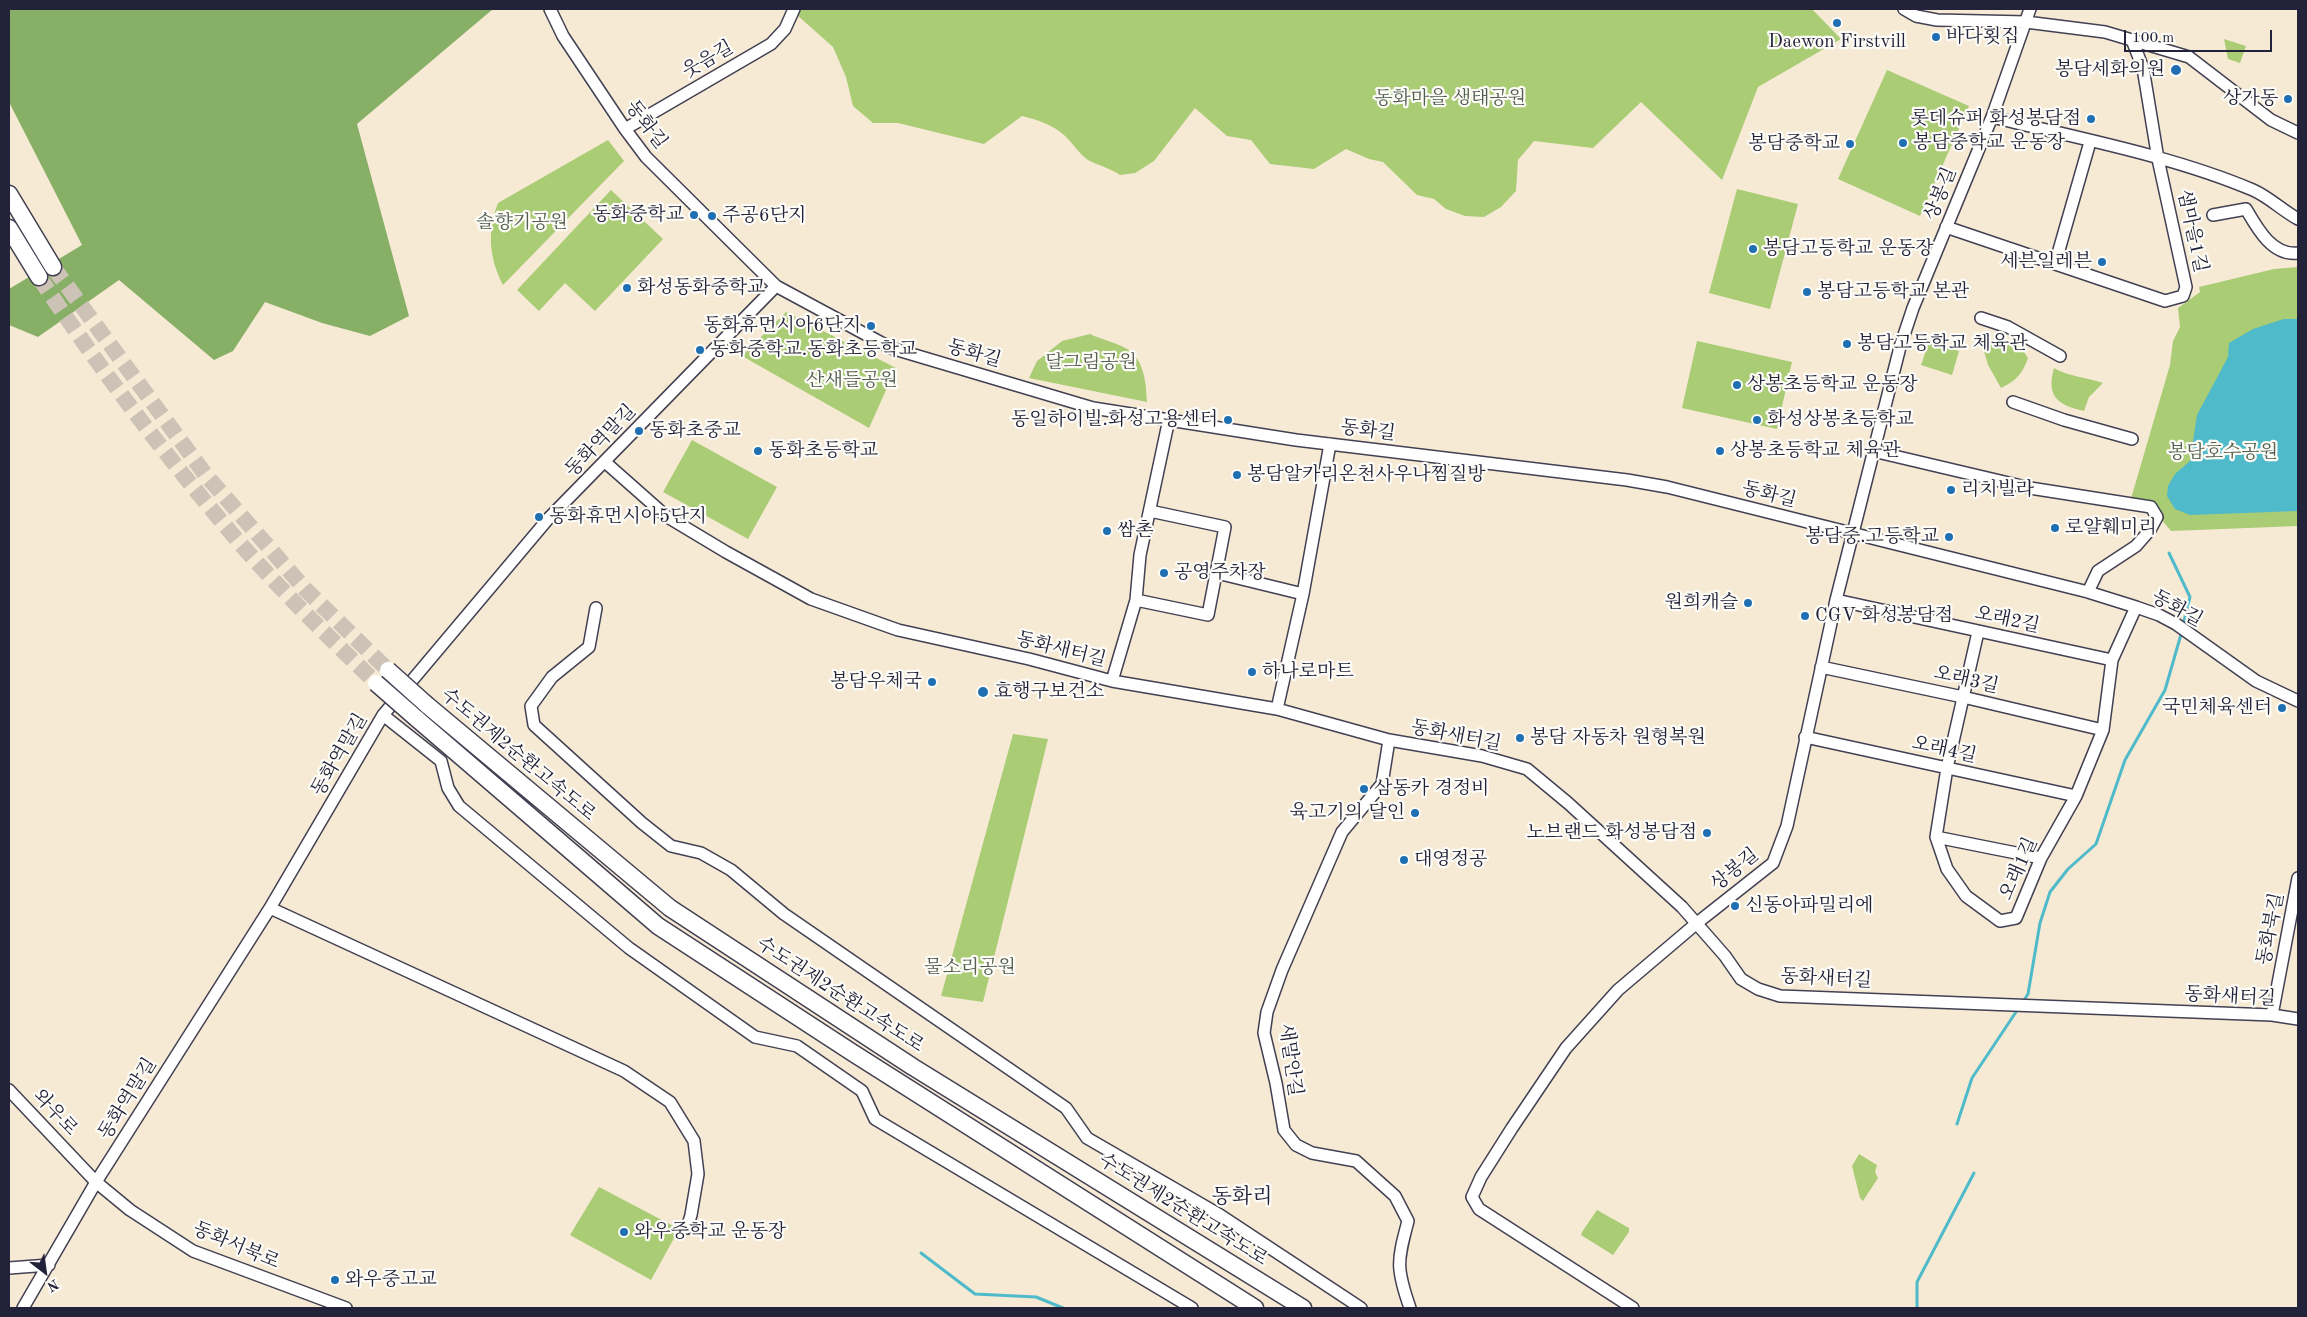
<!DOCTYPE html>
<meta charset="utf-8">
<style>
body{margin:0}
#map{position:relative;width:2307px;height:1317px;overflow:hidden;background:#f6ead5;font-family:"Old Standard TT",serif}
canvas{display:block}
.frame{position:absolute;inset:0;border:10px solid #22223b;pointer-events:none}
.north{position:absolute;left:20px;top:1247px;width:50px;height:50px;-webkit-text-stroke:4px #fdfcf7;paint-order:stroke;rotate:150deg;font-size:14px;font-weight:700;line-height:20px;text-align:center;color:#22223b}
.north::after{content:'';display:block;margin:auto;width:18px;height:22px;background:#22223b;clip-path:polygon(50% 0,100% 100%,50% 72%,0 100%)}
.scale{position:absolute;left:2124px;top:30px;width:148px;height:22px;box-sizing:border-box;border:2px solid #22223b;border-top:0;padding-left:6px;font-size:15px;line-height:18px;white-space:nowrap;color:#22223b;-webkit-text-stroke:4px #fdfcf7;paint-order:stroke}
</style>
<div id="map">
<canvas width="2307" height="1317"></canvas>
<div class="frame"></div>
<div class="north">N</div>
<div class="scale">100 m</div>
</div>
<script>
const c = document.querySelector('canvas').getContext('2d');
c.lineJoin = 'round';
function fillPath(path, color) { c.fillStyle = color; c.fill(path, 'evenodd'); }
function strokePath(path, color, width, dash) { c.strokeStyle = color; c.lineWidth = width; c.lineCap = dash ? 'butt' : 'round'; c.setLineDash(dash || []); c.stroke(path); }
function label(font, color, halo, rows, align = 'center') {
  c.font = font + ' "Old Standard TT","Noto Serif KR",serif'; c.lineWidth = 4.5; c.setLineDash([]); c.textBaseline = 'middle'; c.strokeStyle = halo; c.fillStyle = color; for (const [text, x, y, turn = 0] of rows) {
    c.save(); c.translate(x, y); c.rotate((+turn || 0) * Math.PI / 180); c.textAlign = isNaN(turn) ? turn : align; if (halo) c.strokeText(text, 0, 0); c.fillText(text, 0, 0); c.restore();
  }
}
fillPath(new Path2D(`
 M798,9H1812L1841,39L1758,87L1722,180L1641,102L1593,148L1534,141L1518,160L1516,191L1501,207L1484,217L1465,216L1446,209L1434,199L1417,195L1383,162L1369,159L1346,149L1314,169L1270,164L1251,140L1227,136L1195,108L1154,161L1135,173L1120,175C1110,168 1097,165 1088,160C1078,153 1073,143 1064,135C1052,124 1037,120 1022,116L984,144L898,123H873L853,106L846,77L833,47L797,15Z
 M2224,39L2246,46L2240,63L2228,59Z
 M1887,70L1969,106L1920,216L1838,179Z
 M608,140L624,161L503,285C489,258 487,231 498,203Z
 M1737,189L1798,204L1770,309L1709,293Z
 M611,190L663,239L595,311L565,283L539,311L517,290Z
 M2298,267V526L2171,531L2151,507L2130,502L2170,365L2173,341L2180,327L2178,308L2200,292L2199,287L2274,269Z
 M786,312L896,368L869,428L742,356Z
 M1090,334C1100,339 1121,344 1130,351C1145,363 1146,385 1147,402L1029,378L1037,361L1062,341Z
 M1996,339C2012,341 2020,344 2028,358C2023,373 2016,381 2001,388L1988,365L1982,344Z
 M1697,341L1792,362L1777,429L1682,408Z
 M1929,342L1959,351L1952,375L1921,365Z
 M2054,368C2069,377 2087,377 2103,383L2089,397L2084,411C2057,405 2046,396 2054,368Z
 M692,440L777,487L748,539L663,492Z
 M1013,734L1048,739L983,1002L941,996Z
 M1859,1154L1877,1165L1875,1172L1878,1178L1863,1201L1860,1198L1852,1166Z
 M599,1187L679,1229L651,1280L570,1235Z
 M1597,1210L1629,1228V1232L1613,1255L1581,1235L1582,1232Z`), '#aacc75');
fillPath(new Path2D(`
 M9,9H493L357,124L409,316L370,336L322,323L265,302L233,351L214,360L119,280L38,337L9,325V289L82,245L9,102Z`), '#87b066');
fillPath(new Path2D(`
 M2284,319H2298V511L2190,515L2175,509L2167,496L2168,486L2175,474L2190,461L2197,415L2228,357L2229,343L2253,329Z`), '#4ebaca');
strokePath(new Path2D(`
 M2169,553L2190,597L2183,625
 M2022,1003L2028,994L2040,923L2050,892L2068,869L2096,844L2125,760L2165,690L2182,631
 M1957,1124L1972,1078L2018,1009
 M921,1253L975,1294L1036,1297L1063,1308
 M1917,1308V1282L1974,1173`), '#4ebaca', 3);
strokePath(new Path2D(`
 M53,267L205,474L305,589L388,670
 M39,277C100,369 167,458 239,542C282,592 329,637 376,683`), '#ccc2b6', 16, [16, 8]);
const minor = new Path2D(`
 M550,9L563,36L625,129L646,157L776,286L891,348L1093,408L1296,440L1627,480L1667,487L2088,592L2136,607L2159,615L2176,624L2256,681L2298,701
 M1904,9L1916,16L1937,20L2026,22L2105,32L2189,57L2271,120L2298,133
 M1992,117C2077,138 2173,156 2253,190C2269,197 2283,211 2298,219
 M625,129L771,44L785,29L794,9
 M2213,215L2246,209C2257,228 2272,256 2298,253
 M1946,227L2165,301L2183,296L2186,287L2158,159L2143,68L2132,40
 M2055,264L2090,142
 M1981,318L2008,327L2060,356
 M2013,402L2064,420L2132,439
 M1873,451L2030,488L2151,507L2157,517L2150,530L2136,546L2098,571L2088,592
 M605,462L666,516L726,552L811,599L898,630L1029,659L1112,681L1277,709L1389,740L1482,756L1527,769L1568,803L1682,907L1725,956L1741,979L1758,989L1780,996L2272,1015L2298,1019
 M1217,573L1303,594
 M1136,600L1208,615L1225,527L1150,511
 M1836,600L2112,660
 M596,608L589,647L552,677L531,706L534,725L642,823L671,846L701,853L731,870L784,914L1066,1108L1087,1138L1220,1215L1361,1308
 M1978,632L1947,768L1936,837L1947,869L1966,896L2000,921L2016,918L2041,858L2076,796L2103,730L2112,660L2136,607
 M1821,667L1963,697L2103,730
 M1112,681L1136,600L1140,555L1169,419
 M1277,709L1303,594L1330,444
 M383,715L441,761L448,788L459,806L629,948L755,1037L797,1046L862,1091L875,1119L1192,1308
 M1805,737L2076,796
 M1389,740L1382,784L1342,832L1282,970L1267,1012L1264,1033L1276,1083L1284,1130L1296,1145L1312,1153L1356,1161L1395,1196L1408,1221C1397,1262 1396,1268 1410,1308
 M1936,837L2041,858
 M270,908L624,1071L670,1102L694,1141L698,1174L691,1215L687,1228
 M2272,1015L2298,878
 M9,1090L96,1182L130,1210L193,1251L346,1308
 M9,1268L49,1265
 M23,1308L96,1182L270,908L383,715L548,519L776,286
 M1633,1308L1479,1209L1472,1197L1481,1177L1512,1128L1566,1048L1618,990L1697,923L1773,863L1787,826L1836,600L1900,347L1913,308L1992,117L2030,9`);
const highway = new Path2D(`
 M9,194L53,267
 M9,228L39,277
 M427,705L670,908L913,1067L1303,1308
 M416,718L658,926L853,1053L1255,1308`);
strokePath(minor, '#424052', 14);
strokePath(highway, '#424052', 19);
strokePath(minor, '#fff', 11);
strokePath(highway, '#fff', 16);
const highwayBridge = new Path2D(`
 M388,670L427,705
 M376,683L416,718`);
strokePath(highwayBridge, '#424052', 19, []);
strokePath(highwayBridge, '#fff', 16);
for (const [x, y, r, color] of [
 [1837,23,5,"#1f6fb2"],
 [1936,37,5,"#1f6fb2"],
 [2176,70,6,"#1f6fb2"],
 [2288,99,5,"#1f6fb2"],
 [2091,119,5,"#1f6fb2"],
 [1903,143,5,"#1f6fb2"],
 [1850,144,5,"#1f6fb2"],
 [694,215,5,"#1f6fb2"],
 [712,216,5,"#1f6fb2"],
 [1753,249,5,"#1f6fb2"],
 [2102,262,5,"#1f6fb2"],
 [627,288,5,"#1f6fb2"],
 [1807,292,5,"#1f6fb2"],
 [871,326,5,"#1f6fb2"],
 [1847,344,5,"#1f6fb2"],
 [700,350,5,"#1f6fb2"],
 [1737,385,5,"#1f6fb2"],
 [1228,420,5,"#1f6fb2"],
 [1757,420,5,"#1f6fb2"],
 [639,431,5,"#1f6fb2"],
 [758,451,5,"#1f6fb2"],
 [1720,451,5,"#1f6fb2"],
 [1237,475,5,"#1f6fb2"],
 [1951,490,5,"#1f6fb2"],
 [539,517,5,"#1f6fb2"],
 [2055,528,5,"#1f6fb2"],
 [1107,531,5,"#1f6fb2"],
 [1949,537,5,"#1f6fb2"],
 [1164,573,5,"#1f6fb2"],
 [1748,603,5,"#1f6fb2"],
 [1805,616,5,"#1f6fb2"],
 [1252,672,5,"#1f6fb2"],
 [932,682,5,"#1f6fb2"],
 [983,692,6,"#1f6fb2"],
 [2282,708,5,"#1f6fb2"],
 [1520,738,5,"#1f6fb2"],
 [1364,789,5,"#1f6fb2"],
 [1415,813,5,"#1f6fb2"],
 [1707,833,5,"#1f6fb2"],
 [1404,860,5,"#1f6fb2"],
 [1735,906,5,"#1f6fb2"],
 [624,1232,5,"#1f6fb2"],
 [335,1280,5,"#1f6fb2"]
]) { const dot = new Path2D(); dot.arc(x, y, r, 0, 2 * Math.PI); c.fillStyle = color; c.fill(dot); strokePath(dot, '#fdfcf7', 2); }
label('19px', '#22223b', '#fdfcf7', [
 ["바다횟집",1946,37],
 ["Daewon Firstvill",1837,42,"center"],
 ["봉담세화의원",2165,70,"right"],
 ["상가동",2278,99,"right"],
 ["롯데슈퍼 화성봉담점",2081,119,"right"],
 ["봉담중학교 운동장",1913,143],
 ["봉담중학교",1840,144,"right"],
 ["동화중학교",684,215,"right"],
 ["주공6단지",722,216],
 ["봉담고등학교 운동장",1763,249],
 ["세븐일레븐",2092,262,"right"],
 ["화성동화중학교",637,288],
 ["봉담고등학교 본관",1817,292],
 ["동화휴먼시아6단지",861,326,"right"],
 ["봉담고등학교 체육관",1857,344],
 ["동화중학교.동화초등학교",710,350],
 ["상봉초등학교 운동장",1747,385],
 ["동일하이빌.화성고용센터",1218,420,"right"],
 ["화성상봉초등학교",1767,420],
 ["동화초중교",649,431],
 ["동화초등학교",768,451],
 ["상봉초등학교 체육관",1730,451],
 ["봉담알카리온천사우나찜질방",1247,475],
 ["리치빌라",1961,490],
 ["동화휴먼시아5단지",549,517],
 ["로얄훼미리",2065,528],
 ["쌈촌",1117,531],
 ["봉담중.고등학교",1939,537,"right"],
 ["공영주차장",1174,573],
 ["원희캐슬",1738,603,"right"],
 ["CGV 화성봉담점",1815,616],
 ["하나로마트",1262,672],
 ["봉담우체국",922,682,"right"],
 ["효행구보건소",994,692],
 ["국민체육센터",2272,708,"right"],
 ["봉담 자동차 원형복원",1530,738],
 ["삼동카 경정비",1374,789],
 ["육고기의 달인",1405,813,"right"],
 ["노브랜드 화성봉담점",1697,833,"right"],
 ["대영정공",1414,860],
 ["신동아파밀리에",1745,906],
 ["와우중학교 운동장",634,1232],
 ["와우중고교",345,1280]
], 'left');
label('19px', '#22223b', '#fdfcf7', [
 ["웃음길",708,60,-30],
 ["동화길",646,125,53],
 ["상봉길",1941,194,-68],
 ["샘마을1길",2192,231,78],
 ["동화길",974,354,16],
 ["동화길",1368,431,7],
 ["동화역말길",601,441,-46],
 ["동화길",1769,495,14],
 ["동화길",2177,609,29],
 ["오래2길",2007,620,12],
 ["동화새터길",1061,650,14],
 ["오래3길",1966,680,13],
 ["동화새터길",1456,736,11],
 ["오래4길",1944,750,12],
 ["동화역말길",340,755,-60],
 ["수도권제2순환고속도로",518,755,40],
 ["오래1길",2019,869,-66],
 ["상봉길",1735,870,-39],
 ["동화북길",2271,929,-79],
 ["동화새터길",1826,979,3],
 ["수도권제2순환고속도로",840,995,33],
 ["동화새터길",2230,997,3],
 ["새말안길",1290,1060,82],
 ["동화역말길",128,1099,-58],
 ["와우로",55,1113,47],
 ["수도권제2순환고속도로",1183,1210,32],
 ["동화서북로",236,1246,23]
]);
label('19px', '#525e4f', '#fdfcf7', [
 ["동화마을 생태공원",1450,99],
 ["솔향기공원",522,223],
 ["달그림공원",1091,363],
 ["산새들공원",852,381],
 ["봉담호수공원",2223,453],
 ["물소리공원",970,968]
]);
label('21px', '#22223b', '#fdfcf7', [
 ["동화리",1242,1197]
]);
</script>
